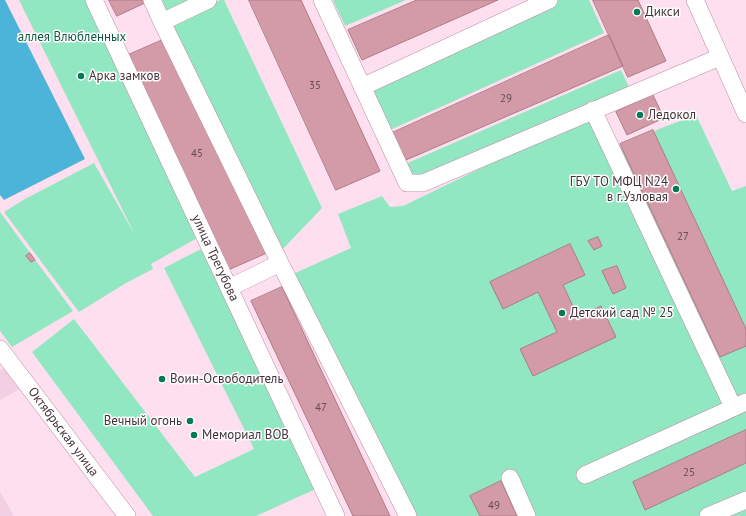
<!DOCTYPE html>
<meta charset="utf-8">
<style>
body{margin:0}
canvas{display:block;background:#fedff0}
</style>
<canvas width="746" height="516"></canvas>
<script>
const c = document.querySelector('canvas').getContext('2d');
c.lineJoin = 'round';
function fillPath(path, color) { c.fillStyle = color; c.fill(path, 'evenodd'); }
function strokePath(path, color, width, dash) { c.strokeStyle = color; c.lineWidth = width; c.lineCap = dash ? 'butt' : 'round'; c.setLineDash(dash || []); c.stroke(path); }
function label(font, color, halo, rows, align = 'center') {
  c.font = font + ' "PT Sans",sans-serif'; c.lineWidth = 3; c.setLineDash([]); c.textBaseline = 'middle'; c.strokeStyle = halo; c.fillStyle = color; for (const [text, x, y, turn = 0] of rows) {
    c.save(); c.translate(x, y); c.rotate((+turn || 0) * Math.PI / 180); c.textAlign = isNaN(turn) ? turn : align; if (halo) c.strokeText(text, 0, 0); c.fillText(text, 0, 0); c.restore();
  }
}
fillPath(new Path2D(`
 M6,367L22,388L0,400V370Z
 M0,492L14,516H0Z`), '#f2cfe2');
fillPath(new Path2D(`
 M19,0H89L199,237L151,264L153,269L126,283L79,312L4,212L25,199L94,163L135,235Z
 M162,0H191L167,11Z
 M220,0H224L322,208L280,252L171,25Z
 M333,0H406L345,26Z
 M557,0H589L604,33L390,130L370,87Z
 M621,70L630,89L427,175H412L403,165Z
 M696,115L732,191L746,186V516H414L293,274L351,248L338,214L382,196L390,207L403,206L589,116L606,155L659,129Z
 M0,212L73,311L12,347L0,331Z
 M201,249L318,488L256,516H153L32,352L74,319L195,477L254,449L164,268Z`), '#90e7c1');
fillPath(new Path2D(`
 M0,0H5L85,159L4,200L0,195Z`), '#4cb4d8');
const building = new Path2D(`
 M109,0H146L147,2L117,16Z
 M249,0H301L380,171L336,190Z
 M417,0H498L362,60L348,30Z
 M593,0H638L666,61L628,77Z
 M609,35L623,66L406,160L392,133Z
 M165,39L267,253L228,270L128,55Z
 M653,95L664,118L627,135L616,112Z
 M653,130L746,329V346L720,357L620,144Z
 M598,237L602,246L594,250L588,241Z
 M570,244L585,275L563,285L578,317L601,306L616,337L533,376L520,349L557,332L538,292L503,309L490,282Z
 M30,253L35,260L31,262L26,256Z
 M617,266L626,288L613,294L602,271Z
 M282,287L390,516H353L251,301Z
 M746,430V463L645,510L633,482Z
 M501,481L517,516H480L470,496Z`);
fillPath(building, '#d29ba7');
strokePath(building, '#af7a86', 1);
const minor = new Path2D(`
 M94,0L336,516
 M152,0L162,22
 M208,0L162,22L280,263L229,288
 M322,0L407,183H423L720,57
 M695,0L746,114
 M362,87L549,0
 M593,110L733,407
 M280,263L408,516
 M0,349L127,516
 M585,475L746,402
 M510,478L527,516
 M708,516L746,500`);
strokePath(minor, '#bb8ca6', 18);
strokePath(minor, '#fff', 17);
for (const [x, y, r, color] of [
 [637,12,4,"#037a56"],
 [81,76,4,"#037a56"],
 [640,115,4,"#037a56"],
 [676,189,4,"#037a56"],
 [562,313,4,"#037a56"],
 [162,379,4,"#037a56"],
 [190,421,4,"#037a56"],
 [194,435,4,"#037a56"]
]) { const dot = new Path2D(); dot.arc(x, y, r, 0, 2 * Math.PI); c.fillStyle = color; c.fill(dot); strokePath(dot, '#fff', 1.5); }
label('11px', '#684c58', null, [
 ["35",315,86],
 ["29",506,99],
 ["45",197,154],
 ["27",683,237],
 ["47",321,408],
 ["25",689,473],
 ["49",494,506]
]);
label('13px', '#45323d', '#fff', [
 ["Дикси",645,12],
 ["Арка замков",89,76],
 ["Ледокол",648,115],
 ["ГБУ ТО МФЦ N24",668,182,"right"],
 ["в г.Узловая",668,197,"right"],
 ["Детский сад № 25",570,313],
 ["Воин-Освободитель",170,379],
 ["Вечный огонь",182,421,"right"],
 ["Мемориал ВОВ",202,435]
], 'left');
label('13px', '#0f5a40', '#fff', [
 ["аллея Влюбленных",72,37]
]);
label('13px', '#45323d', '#fff', [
 ["улица Трегубова",215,258,65],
 ["Октябрьская улица",63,432,53]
]);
</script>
